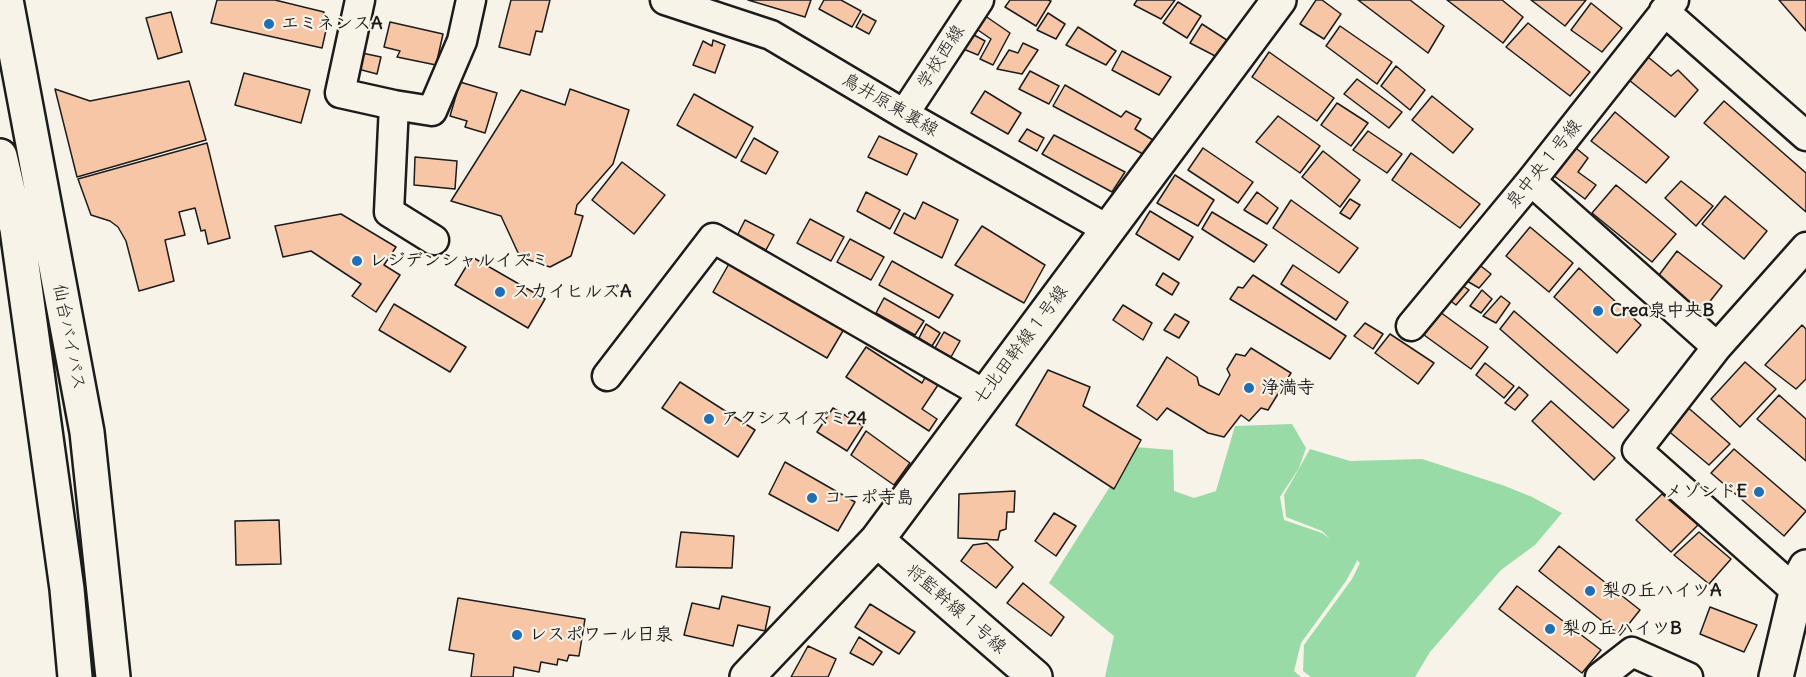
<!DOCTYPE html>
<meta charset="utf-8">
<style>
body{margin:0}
canvas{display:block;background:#f7f3e8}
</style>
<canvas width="1806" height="677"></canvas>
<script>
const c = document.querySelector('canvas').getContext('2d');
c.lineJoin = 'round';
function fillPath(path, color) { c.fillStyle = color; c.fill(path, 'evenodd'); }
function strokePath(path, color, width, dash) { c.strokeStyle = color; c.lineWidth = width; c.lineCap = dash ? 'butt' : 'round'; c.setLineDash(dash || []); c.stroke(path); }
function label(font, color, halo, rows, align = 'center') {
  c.font = font + ' Delius,"Klee One",sans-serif'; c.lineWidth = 4.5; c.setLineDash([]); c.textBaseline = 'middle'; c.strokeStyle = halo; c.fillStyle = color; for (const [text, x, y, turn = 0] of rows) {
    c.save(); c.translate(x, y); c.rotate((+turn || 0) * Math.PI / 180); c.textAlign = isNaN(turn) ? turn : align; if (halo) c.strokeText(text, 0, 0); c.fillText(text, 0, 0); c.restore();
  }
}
fillPath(new Path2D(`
 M1292,424L1306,448L1299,468L1280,497L1284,520L1322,533L1330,539L1322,531L1286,517L1284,495L1310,449L1350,461L1422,459L1505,486L1532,497L1562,513L1535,545L1501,570L1430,652L1415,677H1311L1303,671L1304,645L1352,579L1360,563L1356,559L1357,561L1346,581L1301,643L1294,671L1301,677H1105L1114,636L1049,583L1135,447L1173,450L1174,491L1194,498L1216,491L1235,426Z`), '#99dba6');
const building = new Path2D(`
 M217,0H275L324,12L321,25L327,26L322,48L211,23Z
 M511,0H550L542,32L536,31L530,55L499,47Z
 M748,0H811L805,17Z
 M824,0H841L861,11L852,27L819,9Z
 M1010,0H1048L1051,1L1036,26L1005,7Z
 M1137,0H1175L1161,19L1134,5Z
 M1316,0H1322L1341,14L1324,39L1300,24Z
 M1358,0H1410L1444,26L1428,53Z
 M1447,0H1502L1523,17L1503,43Z
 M1531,0H1586L1565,26Z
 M1779,0H1806V31Z
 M1178,2L1201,16L1187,38L1163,23Z
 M1591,3L1622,28L1602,52L1571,30Z
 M171,12L182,52L158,59L146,18Z
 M981,13L1010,33L993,65L980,59L991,39L975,28Z
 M1048,13L1065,24L1056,39L1037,30Z
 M863,14L876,21L869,34L856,27Z
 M390,22L443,34L436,65L397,57L400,51L384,47Z
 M1528,23L1590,72L1570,96L1506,47Z
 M1202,24L1233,44L1223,60L1190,43Z
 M1340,26L1392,62L1377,84L1326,46Z
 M1078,27L1116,51L1106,65L1066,45Z
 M965,30L985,41L978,55L956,46Z
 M713,40L725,45L715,73L693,65L703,41L712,46Z
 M1023,43L1038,50L1022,74L997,69L1009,50L1018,53Z
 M1122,51L1171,77L1159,95L1112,70Z
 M1269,52L1334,98L1317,121L1252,77Z
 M1642,52L1671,76L1678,70L1698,90L1675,117L1624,76Z
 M362,53L381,57L377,74L358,69Z
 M1396,66L1425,90L1410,110L1381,86Z
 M1030,71L1059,86L1049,104L1019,89Z
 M244,73L310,90L301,123L235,105Z
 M1357,79L1402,112L1389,128L1344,94Z
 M189,81L206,140L77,177L55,89L90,101Z
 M460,82L497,93L485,133L465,127L467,121L450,116Z
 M1065,85L1121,117L1126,111L1141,119L1135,129L1153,140L1143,154L1053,106Z
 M570,89L629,110L613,164L577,205L575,214L583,216L571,256L550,267L520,257L501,216L451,201L521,90L565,105Z
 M985,91L1021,113L1008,134L971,113Z
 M694,94L753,127L736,158L677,125Z
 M1432,96L1473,129L1453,153L1412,120Z
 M1724,101L1806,173V212L1704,123Z
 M1337,103L1368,123L1351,146L1321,125Z
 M1615,112L1669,157L1646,183L1591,141Z
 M1278,116L1320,146L1300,173L1256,142Z
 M1027,129L1044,138L1037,151L1019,141Z
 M1368,131L1402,154L1387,173L1353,150Z
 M1054,135L1125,172L1112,192L1042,154Z
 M879,136L917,154L907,175L868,157Z
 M754,138L778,152L766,174L741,161Z
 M207,143L230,238L208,244L205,230L201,231L195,208L179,212L185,235L165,240L174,281L139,291L126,241L118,227L110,221L91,215L78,179Z
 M1571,144L1588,158L1578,172L1596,185L1585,199L1549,172Z
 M1203,148L1253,182L1238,203L1188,170Z
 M1323,151L1360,180L1340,207L1302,177Z
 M1411,153L1480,204L1460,228L1392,180Z
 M415,157L457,161L455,189L414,185Z
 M622,162L665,195L634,234L592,200Z
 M1175,175L1214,200L1198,226L1157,203Z
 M1681,181L1713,206L1696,226L1665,198Z
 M1616,185L1676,234L1652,262L1592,213Z
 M866,192L900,210L890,229L857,211Z
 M1257,192L1278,208L1267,224L1244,210Z
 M1725,196L1767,231L1744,259L1702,224Z
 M1350,199L1360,205L1350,219L1340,213Z
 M1291,200L1358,248L1339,273L1273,228Z
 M923,202L958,220L942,258L894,233L904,213L915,219Z
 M1150,211L1193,237L1179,260L1136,234Z
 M1212,212L1267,245L1254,262L1202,229Z
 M341,214L396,247L384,265L400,275L376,312L352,296L361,284L311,251L283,257L275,226Z
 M810,219L844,237L831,261L797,243Z
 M745,220L774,235L766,250L737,236Z
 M982,226L1045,265L1024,303L955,265Z
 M1530,227L1573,263L1549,292L1506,256Z
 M850,239L884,257L871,280L837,262Z
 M1677,251L1722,286L1700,314L1656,279Z
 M472,257L545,299L528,328L455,285Z
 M1472,259L1491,274L1479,288L1460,277Z
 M892,261L953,295L939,318L879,285Z
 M730,262L844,329L827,358L713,292Z
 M1293,265L1348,302L1336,320L1281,284Z
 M1579,268L1641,325L1617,353L1554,297Z
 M1163,273L1179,283L1172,295L1156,285Z
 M1253,275L1346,336L1330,359L1230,299L1238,287L1243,288Z
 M1456,281L1469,290L1456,305L1444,296Z
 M1482,290L1492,299L1481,313L1470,306Z
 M1501,296L1510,303L1496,323L1483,316Z
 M884,298L924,321L915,335L876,313Z
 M394,304L466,347L450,372L379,330Z
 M1123,305L1152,323L1143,340L1113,320Z
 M1514,311L1629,410L1613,428L1500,329Z
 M1440,312L1488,347L1471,369L1424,335Z
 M1175,314L1189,322L1179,338L1164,330Z
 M1365,323L1383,334L1373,349L1354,336Z
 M926,324L940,333L932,346L919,338Z
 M1802,325L1806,329V379L1796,389L1765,365Z
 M944,332L960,341L951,357L935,348Z
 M1390,334L1434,363L1418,384L1375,353Z
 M866,347L922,383L927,374L940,382L922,409L937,419L929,431L846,377Z
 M1251,348L1291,373L1268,410L1261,408L1249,421L1241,415L1224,437L1208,433L1167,408L1157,420L1137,406L1167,357L1197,377L1199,385L1219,395L1230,375L1227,369L1236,354L1245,356Z
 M1745,362L1776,389L1740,427L1711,399Z
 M1485,363L1514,386L1504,398L1476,375Z
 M1048,370L1090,387L1083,406L1141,440L1114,489L1016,425Z
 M680,382L755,430L738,457L662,408Z
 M1519,387L1528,395L1515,410L1505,403Z
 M1779,395L1806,419V461L1757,419Z
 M1551,401L1615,458L1594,480L1532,421Z
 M1685,405L1730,444L1709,465L1666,429Z
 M833,408L863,426L847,451L817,432Z
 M866,431L910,463L894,485L851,455Z
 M1734,449L1806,511L1784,536L1711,473Z
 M785,462L855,502L838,531L769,494Z
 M1015,491L1014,512H1007L1006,529L1000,531L998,540L958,538L959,494Z
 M1662,494L1698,525L1671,552L1636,520Z
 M1054,513L1076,526L1056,556L1035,541Z
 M279,520L281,564L236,565L235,521Z
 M681,532L734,536L732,568L676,567Z
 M1699,532L1731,559L1709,584L1674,555Z
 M987,543L1013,567L996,588L961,561L973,545Z
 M1559,546L1640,610L1620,635L1539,571Z
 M1023,583L1064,617L1051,636L1007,603Z
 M1517,586L1601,650L1582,673L1499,609Z
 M722,596L770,607L765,631L738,625L733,646L684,635L692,603L719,609Z
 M458,598L585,619L579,656L569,655L567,661L558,659L557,665L541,662L539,672L514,667L513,677H471L474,654L449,650Z
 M870,604L915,632L899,654L855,627Z
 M1710,607L1757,625L1744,652L1700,634Z
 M859,637L882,652L873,665L850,653Z
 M808,646L836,659L828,677H791Z`);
fillPath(building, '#f6c6a6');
strokePath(building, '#1c1c1c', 1.5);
const street = new Path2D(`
 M360,0L340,93L394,105L389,212L434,240
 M665,0L771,35L904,114L1107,229
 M1664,11L1806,136
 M394,105L432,111L462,41L471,0
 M904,114L979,0
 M1531,181L1717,347
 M1411,326L1531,181L1674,0
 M607,376L713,238L984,394
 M1796,591L1637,450L1717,347L1806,247
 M1600,677L1632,652L1688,677`);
const secondary = new Path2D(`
 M877,540L1035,677
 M747,677L877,540L1279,0
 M1776,677L1799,580L1806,567`);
const highway = new Path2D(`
 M6,0L87,432L113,677
 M0,156L17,229L67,589L75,677`);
strokePath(street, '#1c1c1c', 33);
strokePath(secondary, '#1c1c1c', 38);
strokePath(highway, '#1c1c1c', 38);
strokePath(street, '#f7f3e8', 28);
strokePath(secondary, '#f7f3e8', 33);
strokePath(highway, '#f7f3e8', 33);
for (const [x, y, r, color] of [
 [269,24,6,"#1f6fb2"],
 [357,261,6,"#1f6fb2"],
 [500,292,6,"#1f6fb2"],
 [1598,311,6,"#1f6fb2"],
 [1249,388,6,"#1f6fb2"],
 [709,419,6,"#1f6fb2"],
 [1759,492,6,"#1f6fb2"],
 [812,498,6,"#1f6fb2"],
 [1590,591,6,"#1f6fb2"],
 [1550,629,6,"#1f6fb2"],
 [517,635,6,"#1f6fb2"]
]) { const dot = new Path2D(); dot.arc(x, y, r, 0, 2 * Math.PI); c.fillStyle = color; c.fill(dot); strokePath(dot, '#f7f3e8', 2); }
label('bold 18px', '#1c1c1c', '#f7f3e8', [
 ["エミネンスA",281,24],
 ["レジデンシャルイズミ",369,261],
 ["スカイヒルズA",512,292],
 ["Crea泉中央B",1610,311],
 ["浄満寺",1261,388],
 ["アクシスイズミ24",721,419],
 ["メゾンドE",1747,492,"right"],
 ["コーポ寺島",824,498],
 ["梨の丘ハイツA",1602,591],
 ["梨の丘ハイツB",1562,629],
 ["レスポワール日泉",529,635]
], 'left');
label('18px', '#1c1c1c', '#f7f3e8', [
 ["学校西線",941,57,-57],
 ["鳥井原東裏線",890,105,30],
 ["泉中央１号線",1544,164,-51],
 ["仙台バイパス",69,337,79],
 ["七北田幹線１号線",1021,345,-53],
 ["将監幹線１号線",956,609,41]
]);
</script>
